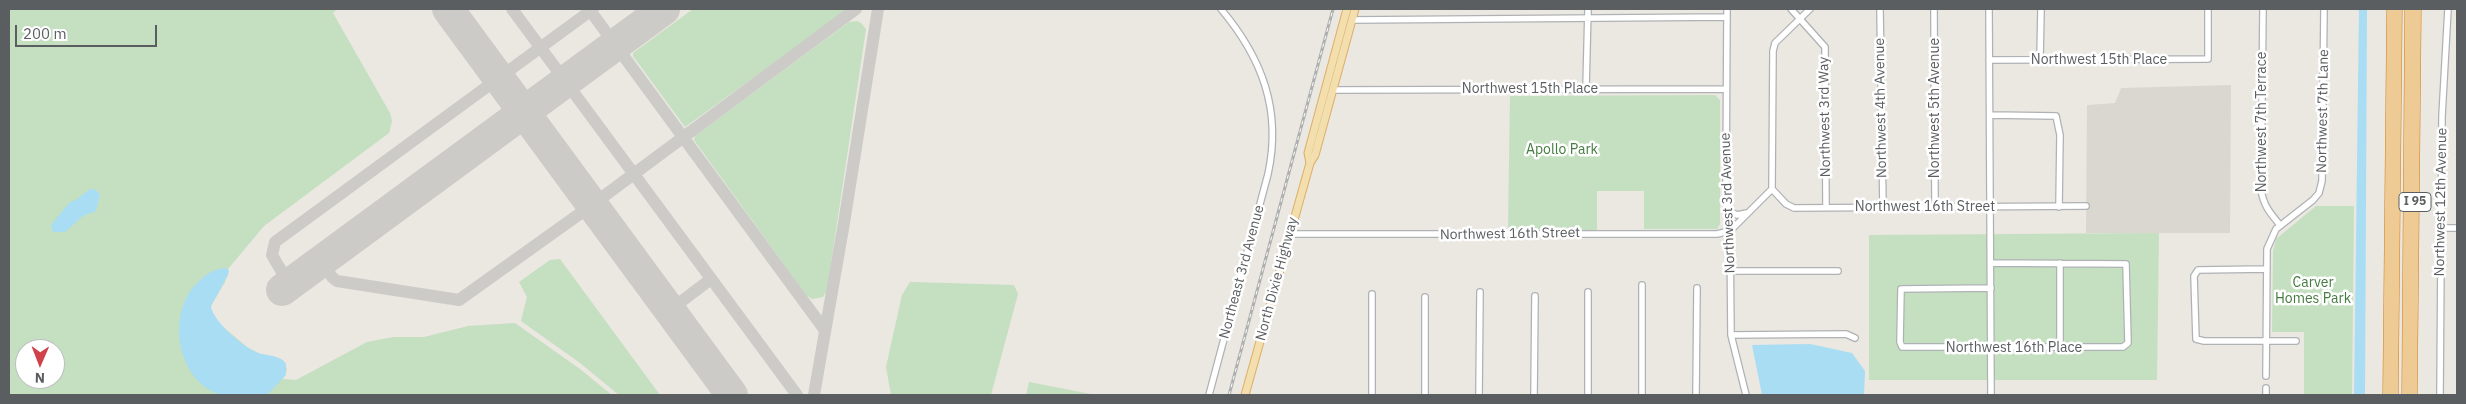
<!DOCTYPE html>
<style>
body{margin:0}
#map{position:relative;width:2466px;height:404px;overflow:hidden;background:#ebe7e1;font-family:"IBM Plex Sans",sans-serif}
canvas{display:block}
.frame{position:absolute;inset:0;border:10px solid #5a5e60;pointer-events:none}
.north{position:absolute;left:15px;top:339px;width:50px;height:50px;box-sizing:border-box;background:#fff;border:1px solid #bdbfbf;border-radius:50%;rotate:181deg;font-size:14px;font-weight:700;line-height:20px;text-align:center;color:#5a5e60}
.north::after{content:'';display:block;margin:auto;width:18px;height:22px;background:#d14149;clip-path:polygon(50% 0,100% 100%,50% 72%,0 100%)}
.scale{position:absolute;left:15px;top:25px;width:142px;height:22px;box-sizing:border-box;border:2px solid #5a5e60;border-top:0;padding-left:6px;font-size:15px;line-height:18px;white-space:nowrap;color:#5a5e60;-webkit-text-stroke:4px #fff;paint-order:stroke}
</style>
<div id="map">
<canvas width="2466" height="404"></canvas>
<div class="frame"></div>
<div class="north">N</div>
<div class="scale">200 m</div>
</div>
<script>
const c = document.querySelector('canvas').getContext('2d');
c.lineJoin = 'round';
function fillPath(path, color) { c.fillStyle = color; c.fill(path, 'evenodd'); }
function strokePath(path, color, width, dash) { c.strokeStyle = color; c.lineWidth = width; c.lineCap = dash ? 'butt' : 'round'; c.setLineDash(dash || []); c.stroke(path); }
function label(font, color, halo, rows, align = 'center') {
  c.font = font + ' "IBM Plex Sans",sans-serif'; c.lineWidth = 5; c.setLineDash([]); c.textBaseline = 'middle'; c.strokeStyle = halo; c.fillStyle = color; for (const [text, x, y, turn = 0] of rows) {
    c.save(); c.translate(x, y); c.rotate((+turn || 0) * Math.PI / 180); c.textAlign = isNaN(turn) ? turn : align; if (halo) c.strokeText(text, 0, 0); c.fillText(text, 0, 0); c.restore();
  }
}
fillPath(new Path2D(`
 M2231,85L2230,233H2086L2087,105L2115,103L2121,88Z`), '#dad7d0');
fillPath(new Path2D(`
 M9,9H337L333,13L390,113L392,121L389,133L264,226L228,269L225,282L211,306V312L221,325L247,347L260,354L283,360L287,369L283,379L296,380L367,342L393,337H424L468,326L515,323L580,369L612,395H9ZM25,349H55V379H25Z
 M693,9H849L685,127L633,56V53Z
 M857,21L861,23L866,29L827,290L823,297L812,299L806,295L694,140L695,136L849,22Z
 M1715,95L1720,100V224L1717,229H1644V191H1597V230H1508L1510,96Z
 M2316,206H2354L2352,395H2304V332H2272L2273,251L2276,239Z
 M2159,233L2157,380H1869V235Z
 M560,259L660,395H619L580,363L521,321L527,297L519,282L550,260Z
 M910,282L1014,285L1018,294L991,395H891L886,367L902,295Z
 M1029,382L1096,395H1026Z`), '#c5dfc1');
fillPath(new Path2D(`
 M2359,9H2367L2365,395H2354Z
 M90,189L96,190L100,195L96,211L83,216L65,232H53L51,225L70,202L76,200Z
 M226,268L229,270L228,275L211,306C212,320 241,345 254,351C264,357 279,353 286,364V375L267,395C252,395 232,399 218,394C176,378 167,314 196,284C205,275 213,269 226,268Z
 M1810,344L1852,353L1865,371L1864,395H1762L1752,345Z`), '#a9ddf3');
strokePath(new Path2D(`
 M512,9L797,395
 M589,9L824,329
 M336,251C326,260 324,273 337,281L459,300L592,205L856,9
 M309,270L293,276L282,272L272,255L275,242L593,9
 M670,310L711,279
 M814,395L844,223L878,9`), '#cccbc8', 12);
strokePath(new Path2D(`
 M448,9L732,395
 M282,290L664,9`), '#cccbc8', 32);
const minor = new Path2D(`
 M1727,9L1726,192L1730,231L1731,335L1746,395
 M1791,9L1825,47L1826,207
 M1880,9L1883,208
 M1934,9L1935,208
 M1989,9L1991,395
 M2263,9L2261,189C2263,205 2270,213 2280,225
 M1352,20L1727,17
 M1989,60L2208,59V9
 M2040,60L2041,9
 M1586,88L1588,9
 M1333,90L1726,89
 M1990,115L2056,116L2060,135L2059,207
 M1772,189L1786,204L1794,208L2086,206
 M1727,210L1737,215L1747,213
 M2441,228H2457
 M1290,234H1717L1730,231L1772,189L1773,51L1775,43L1810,9
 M2266,269L2198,270L2194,276L2196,339L2204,341H2296
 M1730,271H1838
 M1991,288L1901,289L1900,342L1902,347H2123L2128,343L2126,264L1991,263
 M1731,335L1846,334L1855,338
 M2060,348V263
 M2266,376L2267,249L2276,229L2313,200L2319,193L2322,181L2324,9
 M1209,395L1268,174C1282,110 1262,58 1221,9
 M1372,395V294
 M1425,395V297
 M1479,395L1480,292
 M1534,395L1535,296
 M1588,395V292
 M1642,395V285
 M1696,395L1697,288
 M2266,395V388
 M2440,395L2442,116L2448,9`);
const major = new Path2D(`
 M1310,163L1308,153L1347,9
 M1245,395L1310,163L1315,155L1355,9`);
const highway = new Path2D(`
 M2387,395L2391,9
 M2394,395L2398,9
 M2406,395L2409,9
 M2413,395L2417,9`);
strokePath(minor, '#afb2b5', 8);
strokePath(major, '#dead68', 9);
strokePath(highway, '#cf7f1d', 9);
strokePath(minor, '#fff', 5.5);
strokePath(major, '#f3dfae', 7);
strokePath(highway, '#eecb95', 8);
const rail = new Path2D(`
 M1229,395L1333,9`);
strokePath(rail, '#aeafaf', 3);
strokePath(rail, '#fff', 1, [4]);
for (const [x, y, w] of [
 [2415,202,32]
]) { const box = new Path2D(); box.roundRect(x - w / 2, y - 9.5, w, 19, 4); c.fillStyle = '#fff'; c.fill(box); strokePath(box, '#5a5e60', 1); }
label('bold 12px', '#5a5e60', null, [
 ["I 95",2415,202]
]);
label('14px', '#5a5e60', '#fff', [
 ["Northwest 15th Place",2099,60],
 ["Northwest 15th Place",1530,89],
 ["Northwest 4th Avenue",1881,108,-91],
 ["Northwest 5th Avenue",1935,108,-90],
 ["Northwest 7th Lane",2323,111,-89],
 ["Northwest 3rd Way",1825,117,-91],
 ["Northwest 7th Terrace",2262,122,-90],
 ["Northwest 12th Avenue",2441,202,-89],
 ["Northwest 3rd Avenue",1728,203,-92],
 ["Northwest 16th Street",1925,207],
 ["Northwest 16th Street",1510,234,-1],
 ["Northeast 3rd Avenue",1242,272,-75],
 ["North Dixie Highway",1277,279,-75],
 ["Northwest 16th Place",2014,348]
]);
label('14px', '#447b3e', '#fff', [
 ["Apollo Park",1562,150],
 ["Carver",2313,283],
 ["Homes Park",2313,299]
]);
</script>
